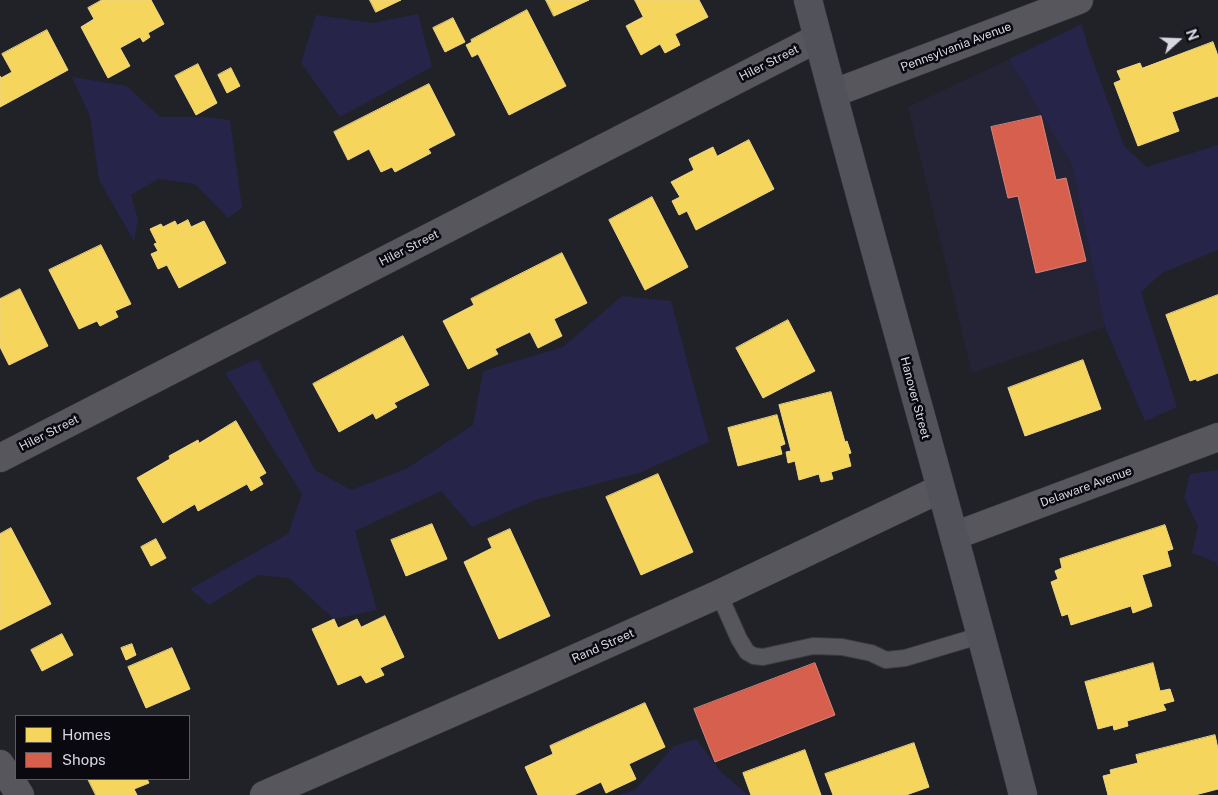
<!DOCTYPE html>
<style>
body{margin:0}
#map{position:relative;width:1218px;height:795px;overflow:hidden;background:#212128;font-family:"Public Sans",sans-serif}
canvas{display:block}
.legend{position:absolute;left:15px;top:715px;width:175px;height:65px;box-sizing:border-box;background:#09090f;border:1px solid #5c5c63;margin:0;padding:6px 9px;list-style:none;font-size:15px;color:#d8d8e2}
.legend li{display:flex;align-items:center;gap:10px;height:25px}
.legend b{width:25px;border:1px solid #5c5c63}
.north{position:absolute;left:1153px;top:15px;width:50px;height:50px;-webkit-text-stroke:4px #09090f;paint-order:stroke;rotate:70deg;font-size:14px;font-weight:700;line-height:20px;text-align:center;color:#d8d8e2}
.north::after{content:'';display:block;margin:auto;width:18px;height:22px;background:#d8d8e2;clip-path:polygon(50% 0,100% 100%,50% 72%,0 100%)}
</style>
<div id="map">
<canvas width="1218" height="795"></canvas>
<ul class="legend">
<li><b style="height:14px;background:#f6d55c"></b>Homes</li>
<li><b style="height:14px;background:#d6604d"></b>Shops</li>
</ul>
<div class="north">N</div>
</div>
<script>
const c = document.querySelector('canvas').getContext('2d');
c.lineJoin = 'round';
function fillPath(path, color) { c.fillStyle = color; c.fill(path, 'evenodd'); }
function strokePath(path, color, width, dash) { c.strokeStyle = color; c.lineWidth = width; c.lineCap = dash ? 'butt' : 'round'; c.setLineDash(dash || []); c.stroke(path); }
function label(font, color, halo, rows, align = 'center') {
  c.font = font + ' "Public Sans",sans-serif'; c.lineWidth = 5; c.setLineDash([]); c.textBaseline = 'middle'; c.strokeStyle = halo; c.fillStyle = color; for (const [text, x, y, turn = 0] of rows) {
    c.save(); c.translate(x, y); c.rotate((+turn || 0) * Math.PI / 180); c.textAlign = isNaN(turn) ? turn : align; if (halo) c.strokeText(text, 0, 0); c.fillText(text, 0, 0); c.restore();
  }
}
fillPath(new Path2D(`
 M1009,59L1072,165L1105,327L972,373L908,107Z`), '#242436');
fillPath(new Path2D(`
 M418,14L432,67L340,117L301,63L316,15L372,23Z
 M1082,24L1087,44L1124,146L1147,167L1218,145V250L1162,273L1141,292L1177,407L1145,421L1105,327L1072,165L1009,59Z
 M72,77L127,86L160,117H207L230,120L242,208L228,218L195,184L158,179L131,195L138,219L134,241L99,180L90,116Z
 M622,296L671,301L709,442L639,473L538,499L472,527L441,491L355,531L377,610L334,619L289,578L258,575L209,605L190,589L288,534L302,494L225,373L258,359L315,470L351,490L406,469L473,425L483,371L563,347Z
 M1218,470V568L1216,562L1192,553L1198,526L1184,497L1190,474Z
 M696,739L721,772L748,795H618L635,790L674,746Z`), '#27244a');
const homes = new Path2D(`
 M102,0H151L164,24L148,33L150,37L143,42L140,37L120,48L130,66L108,78L81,27L94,19L88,8Z
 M370,0H401L376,12Z
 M546,0H589L554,16Z
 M635,0H699L708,17L675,34L680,45L665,53L660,44L641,55L626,26L643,17Z
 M527,10L566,86L509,115L478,54L472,57L466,45L472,42L471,40Z
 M453,18L465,42L445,52L433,28Z
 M47,30L68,70L0,107V76L1,78L12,72L2,54Z
 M1213,42L1218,56V96L1172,112L1179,131L1138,146L1114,83L1121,80L1117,71L1140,63L1142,68Z
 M198,64L217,103L196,115L175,76Z
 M231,68L240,86L227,93L218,75Z
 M429,84L455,135L428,149L431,153L395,172L392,167L381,172L369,149L348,160L334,132Z
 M749,140L774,189L696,230L687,211L679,215L672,201L680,197L671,182L694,170L689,159L713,147L717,156Z
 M652,197L688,267L645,290L609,220Z
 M188,220L191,227L204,221L226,263L179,288L167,265L158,269L151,254L158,251L154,244L157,243L150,229L161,224L163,227L175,221L177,225Z
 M101,245L131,304L115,311L118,317L100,326L97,321L79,329L49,270Z
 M562,253L587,303L554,319L562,336L538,348L530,332L495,349L498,354L468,369L443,321L474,305L471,299Z
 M20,289L48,346L9,365L0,347V299Z
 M1218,295V373L1197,381L1196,379L1190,381L1166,315Z
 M788,320L815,371L763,398L736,348Z
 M403,336L429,385L394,403L397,407L376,419L373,413L339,432L313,384Z
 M1083,360L1101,409L1025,436L1008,388Z
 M831,392L845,442L847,441L851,453L848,454L851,466L831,472L833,479L821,482L819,474L799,480L795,461L788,463L786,452L791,451L779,405Z
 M777,415L785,444L780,446L782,454L738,466L728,428Z
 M236,421L266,473L259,477L263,484L251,491L247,484L198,511L195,504L163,523L137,478L170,459L169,456L198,440L199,443Z
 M658,474L693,552L641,575L606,497Z
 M432,524L447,559L406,576L391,540Z
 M1165,525L1173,549L1167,551L1171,566L1142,575L1152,606L1133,613L1131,606L1071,625L1068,614L1062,616L1051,582L1058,579L1055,571L1062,568L1060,559Z
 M11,528L51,604L0,630V534Z
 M510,529L550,616L499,639L464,562L492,548L488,539Z
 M156,539L166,558L151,566L141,547Z
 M385,616L404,657L380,668L384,675L366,683L361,675L338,685L312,629L334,619L338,628L357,619L361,627Z
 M62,634L73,655L42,671L31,650Z
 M132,644L136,655L126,660L121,648Z
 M172,648L190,689L146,708L128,667Z
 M1153,663L1160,691L1170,689L1174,701L1163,704L1166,710L1127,721L1128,726L1114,730L1113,725L1098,729L1085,682Z
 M645,703L665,747L629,764L636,779L606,793L601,782L574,795H538L525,767L553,754L550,746Z
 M1215,735L1218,749V789L1195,795H1108L1103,776L1111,774L1110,770L1138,763L1136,755Z
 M914,743L929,787L906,795H833L825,774Z
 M805,750L821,795H751L743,773Z
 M88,779H147L149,783L134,789L137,795H96Z`);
fillPath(homes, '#f6d55c');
strokePath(homes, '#edd684', 1);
const shops = new Path2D(`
 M1041,116L1056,180L1066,178L1086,261L1036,273L1018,196L1008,198L991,127Z
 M815,663L835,715L715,762L694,709Z`);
fillPath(shops, '#d6604d');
strokePath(shops, '#d7847a', 1);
const lane = new Path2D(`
 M719,594L739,639L747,652L754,656L763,657L813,646L842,647L871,653L886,660L905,658L982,635`);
const street = new Path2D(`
 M834,93L1079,0
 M0,458L818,38
 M954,536L1218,437
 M0,764L20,795
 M264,795L527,680L719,594L940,489`);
const secondary = new Path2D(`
 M808,0C877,266 955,529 1023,795`);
strokePath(lane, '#3c3c43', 18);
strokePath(street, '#3c3c43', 29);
strokePath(secondary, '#3c3c43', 29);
strokePath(lane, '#56565c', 16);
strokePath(street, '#56565c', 28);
strokePath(secondary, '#52525a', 28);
label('12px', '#d8d8e2', '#09090f', [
 ["Pennsylvania Avenue",956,47,-21],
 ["Hiler Street",769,63,-27],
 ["Hiler Street",409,248,-27],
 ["Hanover Street",915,398,75],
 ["Hiler Street",49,433,-27],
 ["Delaware Avenue",1086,487,-20],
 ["Rand Street",603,646,-24]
]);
</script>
